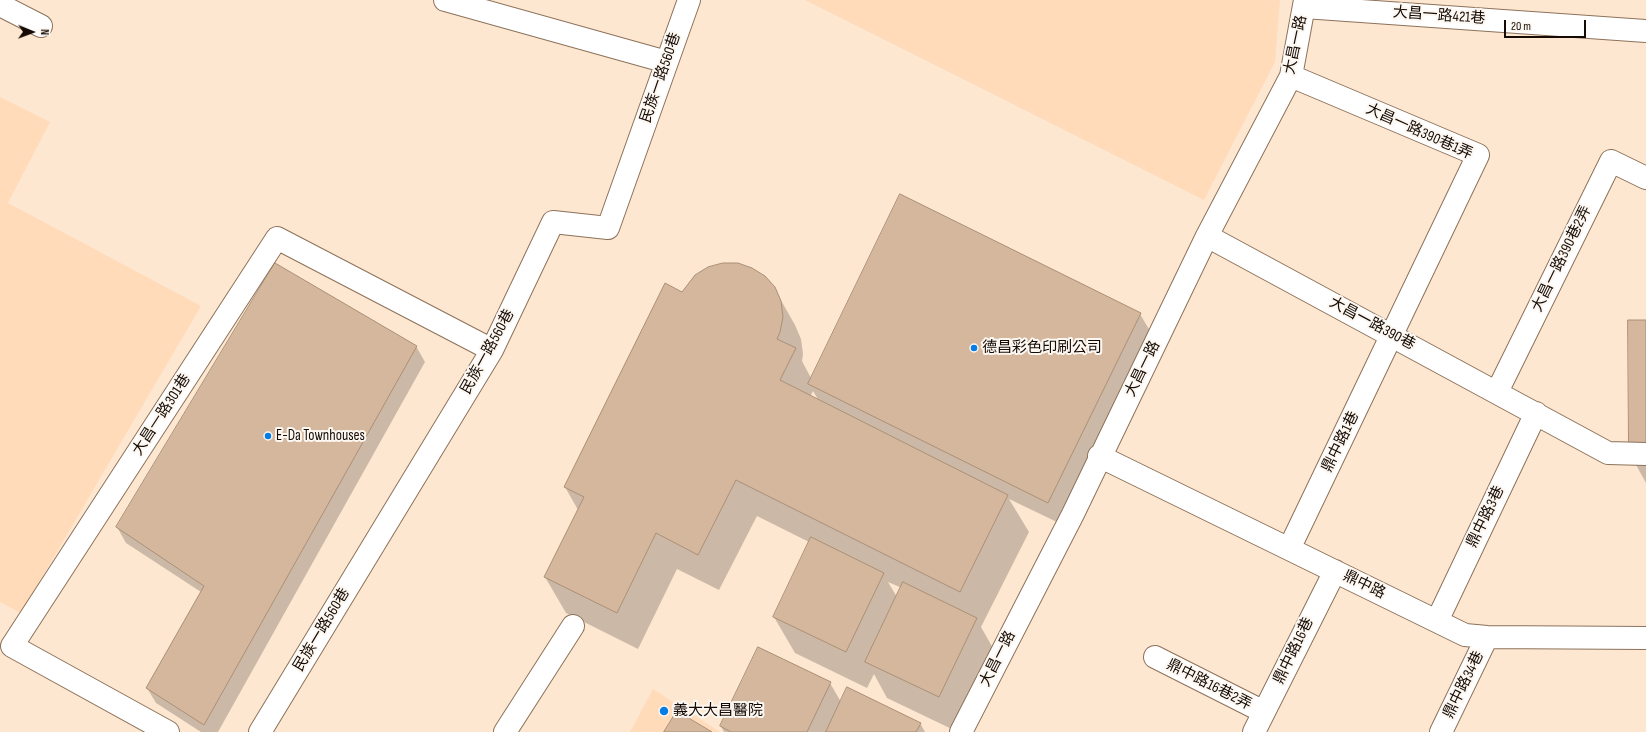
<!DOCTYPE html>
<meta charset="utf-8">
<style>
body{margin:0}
#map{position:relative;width:1646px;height:732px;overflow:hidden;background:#fee7d1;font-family:"Sofia Sans Condensed",sans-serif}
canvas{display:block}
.north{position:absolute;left:12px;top:12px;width:40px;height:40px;-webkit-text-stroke:3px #fdf7f2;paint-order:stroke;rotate:91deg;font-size:11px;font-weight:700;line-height:16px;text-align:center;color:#150b04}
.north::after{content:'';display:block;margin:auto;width:14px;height:18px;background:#150b04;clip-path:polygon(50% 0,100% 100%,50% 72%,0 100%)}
.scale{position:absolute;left:1504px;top:20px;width:82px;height:18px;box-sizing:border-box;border:2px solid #150b04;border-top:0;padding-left:5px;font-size:12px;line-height:14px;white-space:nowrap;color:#150b04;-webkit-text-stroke:3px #fdf7f2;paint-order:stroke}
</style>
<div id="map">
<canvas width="1646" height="732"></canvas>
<div class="north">N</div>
<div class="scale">20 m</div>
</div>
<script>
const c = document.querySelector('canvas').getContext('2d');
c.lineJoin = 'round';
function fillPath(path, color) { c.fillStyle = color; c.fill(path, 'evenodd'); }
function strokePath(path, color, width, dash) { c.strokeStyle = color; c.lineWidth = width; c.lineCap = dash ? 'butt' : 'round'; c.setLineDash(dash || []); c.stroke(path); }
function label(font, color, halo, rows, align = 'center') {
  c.font = font + ' "Sofia Sans Condensed","Noto Sans TC",sans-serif'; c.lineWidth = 4; c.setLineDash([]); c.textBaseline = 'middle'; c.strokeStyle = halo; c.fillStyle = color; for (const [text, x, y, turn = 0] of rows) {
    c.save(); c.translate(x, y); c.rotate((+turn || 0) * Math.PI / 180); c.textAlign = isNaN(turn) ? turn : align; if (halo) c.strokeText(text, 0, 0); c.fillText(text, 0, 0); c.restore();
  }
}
fillPath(new Path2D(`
 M805,0H1280L1275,62L1204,200Z
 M0,97L50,122L8,203L201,306L21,613L0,602Z
 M653,689L720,732H630Z`), '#ffdbba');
fillPath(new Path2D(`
 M774,288L795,325L801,339L803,354L802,361L811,378L1140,314L1153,336L1061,524L1009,499L1029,532L981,627L997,655L958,732L887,698L874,674L867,688L795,653L774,617L809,542L757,516L719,590L677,569L638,649L566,613L545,577L578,510L565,487L683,293ZM813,391L819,401L810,397ZM888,582L902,588L897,597Z
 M1646,321V483L1630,454Z
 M416,346L425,362L218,732H201L156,703L147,688L201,592L126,543L117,527Z
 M830,683L841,702L920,723L925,732H724L721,726Z`), '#0003');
const building = new Path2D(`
 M900,194L1141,313L1048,503L808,384Z
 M275,263L417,346L204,725L146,688L204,586L116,527Z
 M723,263H738L752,268L765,276L775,287L781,301L783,317L780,332L777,339L796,348L780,380L1008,495L960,592L736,480L698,555L656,533L617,613L544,577L584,497L564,487L665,283L682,292L695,275L708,267Z
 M1628,320H1646V455H1629Z
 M811,537L884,573L846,652L773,617Z
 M903,582L977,618L939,697L865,662Z
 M758,647L831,682L807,732H731L720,726Z
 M847,687L921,723L916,732H826Z
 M677,711L712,732H664Z`);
fillPath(building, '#d4b79d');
strokePath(building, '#aa8f75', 1);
const minor = new Path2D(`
 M445,0L667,62
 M0,5L41,26
 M1304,7L1646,31
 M1207,236L1608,453L1646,454
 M1497,392L1611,161L1646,178
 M1099,456L1465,635L1487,637L1646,638
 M1289,549L1478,155L1291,76
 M1437,621L1536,413
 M1155,657L1264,712
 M168,732L12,646L277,238L492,350
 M260,732L492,350L553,222L608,228L689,0
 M505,732L573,626
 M961,732L1073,514L1207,236L1291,76L1305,0
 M1254,732L1335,571
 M1441,732L1487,637`);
strokePath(minor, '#8c725a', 24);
strokePath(minor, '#fff', 22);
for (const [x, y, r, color] of [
 [974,348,4,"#067de4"],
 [268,436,4,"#067de4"],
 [664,711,5,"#067de4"]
]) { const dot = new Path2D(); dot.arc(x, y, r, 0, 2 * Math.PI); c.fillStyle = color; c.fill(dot); strokePath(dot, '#fdf7f2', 1.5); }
label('15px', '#150b04', '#fdf7f2', [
 ["大昌一路421巷",1439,16,4],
 ["大昌一路",1296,45,-78],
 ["民族一路560巷",661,78,-71],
 ["大昌一路390巷1弄",1419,132,24],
 ["大昌一路390巷2弄",1562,259,-64],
 ["大昌一路390巷",1372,324,28],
 ["民族一路560巷",488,352,-61],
 ["大昌一路",1143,369,-64],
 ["大昌一路301巷",162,415,-57],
 ["鼎中路1巷",1341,442,-64],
 ["鼎中路3巷",1486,517,-64],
 ["鼎中路",1364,585,26],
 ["民族一路560巷",322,630,-59],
 ["鼎中路16巷",1294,651,-64],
 ["大昌一路",998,659,-63],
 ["鼎中路16巷2弄",1209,685,27],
 ["鼎中路34巷",1464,685,-64]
]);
label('15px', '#150b04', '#fdf7f2', [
 ["德昌彩色印刷公司",982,348],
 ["E-Da Townhouses",276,436],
 ["義大大昌醫院",673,711]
], 'left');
</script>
